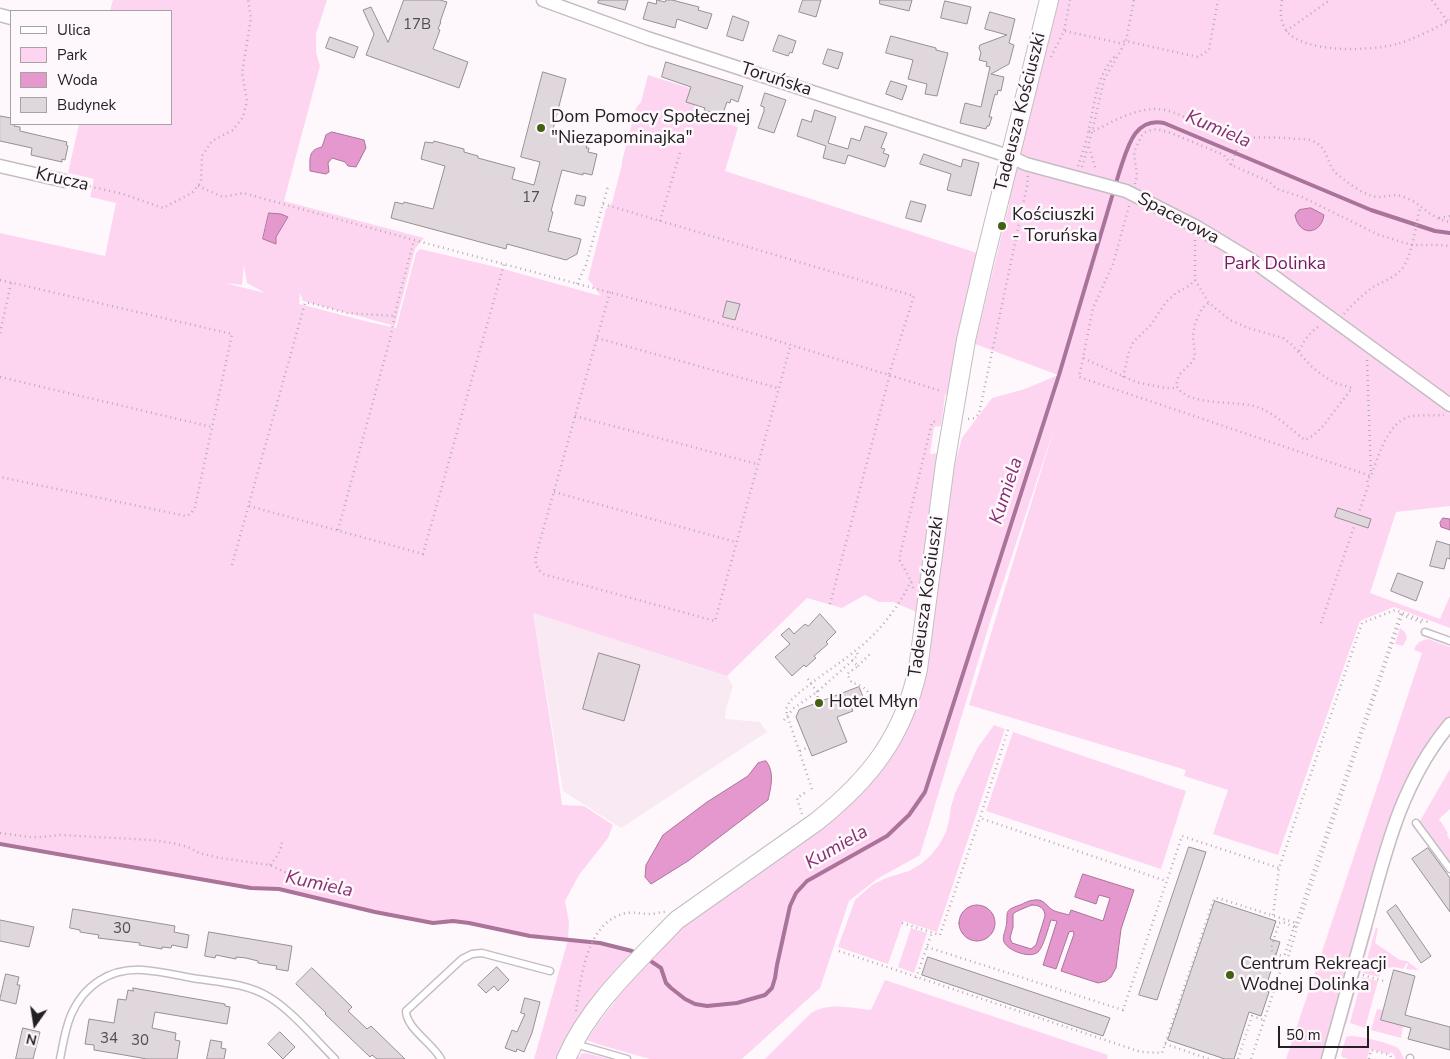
<!DOCTYPE html>
<meta charset="utf-8">
<style>
body{margin:0}
#map{position:relative;width:1450px;height:1059px;overflow:hidden;background:#fef8fc;font-family:"Nunito Sans",sans-serif}
canvas{display:block}
.legend{position:absolute;left:10px;top:10px;width:162px;height:115px;box-sizing:border-box;background:#fef8fc;border:1px solid #a6a2a5;margin:0;padding:6px 9px;list-style:none;font-size:15px;color:#222022}
.legend li{display:flex;align-items:center;gap:10px;height:25px}
.legend b{width:25px;border:1px solid #a6a2a5}
.north{position:absolute;left:10px;top:999px;width:50px;height:50px;-webkit-text-stroke:4px #fef8fc;paint-order:stroke;rotate:193deg;font-size:14px;font-weight:700;line-height:20px;text-align:center;color:#222022}
.north::after{content:'';display:block;margin:auto;width:18px;height:22px;background:#222022;clip-path:polygon(50% 0,100% 100%,50% 72%,0 100%)}
.scale{position:absolute;left:1278px;top:1026px;width:91px;height:22px;box-sizing:border-box;border:2px solid #222022;border-top:0;padding-left:6px;font-size:15px;line-height:18px;white-space:nowrap;color:#222022;-webkit-text-stroke:4px #fef8fc;paint-order:stroke}
</style>
<div id="map">
<canvas width="1450" height="1059"></canvas>
<ul class="legend">
<li><b style="height:6px;background:#fff"></b>Ulica</li>
<li><b style="height:14px;background:#fed5f0"></b>Park</li>
<li><b style="height:14px;background:#e598cd"></b>Woda</li>
<li><b style="height:14px;background:#dfd7dc"></b>Budynek</li>
</ul>
<div class="north">N</div>
<div class="scale">50 m</div>
</div>
<script>
const c = document.querySelector('canvas').getContext('2d');
c.lineJoin = 'round';
function fillPath(path, color) { c.fillStyle = color; c.fill(path, 'evenodd'); }
function strokePath(path, color, width, dash) { c.strokeStyle = color; c.lineWidth = width; c.lineCap = dash ? 'butt' : 'round'; c.setLineDash(dash || []); c.stroke(path); }
function label(font, color, halo, rows, align = 'center') {
  c.font = font + ' "Nunito Sans",sans-serif'; c.lineWidth = 5; c.setLineDash([]); c.textBaseline = 'middle'; c.strokeStyle = halo; c.fillStyle = color; for (const [text, x, y, turn = 0] of rows) {
    c.save(); c.translate(x, y); c.rotate((+turn || 0) * Math.PI / 180); c.textAlign = isNaN(turn) ? turn : align; if (halo) c.strokeText(text, 0, 0); c.fillText(text, 0, 0); c.restore();
  }
}
fillPath(new Path2D(`
 M533,613L727,676L733,686L726,709L725,719L760,722L767,732L621,828L563,791Z`), '#f8e9f2');
fillPath(new Path2D(`
 M113,0H327L316,34V52L320,66L284,201L424,238L415,249L395,326L303,301L300,293L299,304L369,322L396,328L416,253L420,249L496,267L601,296L588,279L606,209L612,203L622,164V161L636,108L641,102L648,75L699,91L693,113L738,127L725,171L980,254L951,385L945,396L941,426L934,427L930,454L940,453L919,613L893,602H879L865,595L842,608L807,598L727,676L533,613L554,745L562,805L584,806L613,825L608,838L579,875L565,901L569,922L568,940L600,943L636,953L559,1059H534L568,940L530,936L469,923L453,921L433,923L375,912L279,889L251,888L0,844V233L105,256L116,203L90,197L94,179L68,173L79,124H171V11H110ZM269,213L288,218L276,237V243L263,239ZM244,265L247,283L265,293L225,283L242,285Z
 M1055,0H1450V506L1396,512L1370,593L1440,619L1450,596V628L1394,607L1360,621L1278,855L1213,834L1228,790L1184,776L1186,770L969,705L1055,426L990,622L920,855L877,879L849,901L820,988L742,1059H650L597,1044L587,1040L599,1022L615,1002L612,999L661,945L897,745L950,482L962,438L992,398L1025,389L1058,375L975,344L1009,205L1010,185Z
 M1400,628L1405,632L1407,638L1403,646L1395,644Z
 M1428,639L1450,647V716L1416,763L1323,1059H1286L1422,653L1414,650C1416,643 1421,640 1428,639Z
 M994,725L1005,729L937,932L903,921L888,964L838,947L855,900L872,885L886,878L909,871L921,864L931,855L939,845L946,832L949,820L951,807L955,793L978,747Z
 M1013,732L1186,791L1161,869L986,811Z
 M1450,769V809L1439,819L1448,833L1447,835L1450,840V864L1420,821Z
 M1376,927L1378,929L1375,943L1400,960L1407,961L1419,970L1406,969L1408,964L1407,963L1403,969L1394,967L1387,968L1382,967L1379,977L1363,973Z
 M911,928L927,933L914,973L898,967Z
 M1373,928L1346,1025L1345,1019L1369,930Z
 M1362,977L1378,981L1365,1028L1350,1023Z
 M885,980L1108,1055L1107,1059H765L811,1013C830,1002 850,1008 871,1010Z
 M1377,1009L1383,1010L1381,1020L1403,1026L1401,1038L1371,1030Z
 M1350,1036C1360,1036 1390,1043 1398,1048C1401,1051 1402,1055 1404,1059H1394L1396,1058L1392,1052L1389,1054L1370,1049L1367,1059H1348L1342,1057L1341,1055L1346,1037Z
 M586,1053L609,1059H574L576,1055L581,1057L580,1054Z`), '#fed5f0');
const water = new Path2D(`
 M332,132L364,140L366,148L356,167L348,166L345,162L332,158L328,163L329,172L326,174L310,171C310,158 308,150 322,147L326,135Z
 M1311,208L1324,215C1321,235 1299,237 1295,215L1299,210Z
 M269,213L281,214L288,217L276,237V244L263,239Z
 M1443,518L1450,519V530L1441,527L1440,523Z
 M766,761C775,772 771,787 768,800L688,861L651,884L645,877L646,865L663,835L707,802L748,776L758,763Z
 M1083,874L1134,890L1121,929L1116,968L1111,977L1106,981L1098,983L1061,971L1074,934L1073,931L1069,932L1056,969L1043,965L1057,921L1051,920C1048,928 1044,946 1038,952C1031,959 1008,951 1004,942C1002,937 1005,932 1006,927C1009,912 1002,911 1020,905C1025,903 1029,900 1035,900C1043,899 1045,904 1051,909C1055,912 1063,913 1069,915L1071,910L1103,921L1110,898L1099,895L1096,904L1075,897ZM1032,905C1039,905 1045,908 1045,916L1036,945L1031,949L1012,943L1010,938L1013,927V914C1016,911 1027,907 1032,905Z
 M959 923a18 18 0 1 1 36 0a18 18 0 1 1-36 0Z`);
fillPath(water, '#e598cd');
strokePath(water, '#aa749a', 1);
strokePath(new Path2D(`
 M0,844L251,888L279,889L375,912L433,923L453,921L469,923L530,936L600,943L632,951
 M652,962L661,968L666,983L671,988L685,999L695,1004L707,1006L737,1003L765,995L772,988L775,978L777,965L790,906L796,893L807,881L887,836L909,815L925,792L1059,375L1119,173C1127,150 1133,117 1164,123L1371,210L1435,231L1450,233`), '#aa749a', 4);
const building = new Path2D(`
 M404,0H440L447,2L440,22H441L438,29L440,30L433,49L468,62L459,88L366,55L374,34L363,10L371,7L388,42Z
 M599,0H628L625,10L598,3Z
 M657,0L665,2L666,0H672L699,7L698,10L712,14L707,29L677,19L675,28L643,19L648,2L656,4Z
 M803,0H821L816,17L799,12Z
 M880,0H912L909,11L880,4Z
 M945,1L971,7L967,24L941,18Z
 M990,12L1015,19L1009,43L1014,45L1009,64L991,74L1004,77L1001,91L998,90L997,95L995,94L989,117H992L989,126H987L986,129L960,123L965,103L981,107L990,67L986,66L987,62L979,60L981,53L979,48L980,45L1007,35L985,29Z
 M733,16L749,22L743,41L727,36Z
 M779,35L796,41L792,53L790,52L788,56L773,51Z
 M891,36L936,48V50L948,53L937,96L925,94L927,84L908,79L913,60L886,53Z
 M330,37L358,47L354,58L326,48Z
 M828,49L843,53L838,69L823,64Z
 M666,62L743,86L738,102L731,99L730,103L727,102L722,116L704,110L705,108L686,102L691,87L662,77Z
 M543,72L566,79L552,133L588,142L586,148H589L588,152L597,154L592,175L583,173V175L562,170L551,211L553,212L548,231L581,239L577,254L566,260L507,244L506,249L391,218L395,202L403,204L404,202L433,209L445,166L421,159L425,142L433,143L434,141L464,149V152L478,156V158L515,168L512,179L534,185L540,162L521,157Z
 M891,81L907,86L902,100L886,94Z
 M765,93L786,100L774,133L758,128L764,111V107L761,106Z
 M815,110L836,117L828,143L848,149L851,138L860,141L865,126L887,133L881,148L885,149L883,153L889,155L885,167L848,155L845,164L823,158L826,146L797,136L802,119L811,122Z
 M0,116L11,118V124H15L14,126L20,127V131L67,142L66,145L68,146L65,160L62,159V162L31,155L32,148L0,141Z
 M924,154L961,167L963,159L979,163L971,196L947,190L951,174L920,164Z
 M577,195L586,197L584,206L575,204Z
 M911,201L926,205L921,222L906,218Z
 M727,301L740,304L735,320L723,317Z
 M1338,508L1371,519L1368,528L1335,517Z
 M1437,541L1450,545V559L1447,558L1444,569L1430,566Z
 M1398,573L1423,582L1416,601L1391,591Z
 M820,614L836,632L826,642L828,644L814,656L816,658L806,667L804,665L792,676L775,657L790,644L781,635L789,628L794,634L805,624L808,626Z
 M599,653L640,665L624,721L583,709Z
 M859,687L864,699L858,701L859,703L851,707L853,711L837,717L847,742L812,756L796,717L799,710Z
 M1189,847L1206,852L1157,1000L1139,995Z
 M1428,848L1450,878V912L1412,859Z
 M1215,901L1276,921L1270,939L1280,942L1265,990L1269,992L1261,1016L1249,1012L1234,1059H1225L1168,1040Z
 M1396,905L1431,956L1421,963L1387,912Z
 M73,909L175,926L174,932L189,935L187,948L172,945L171,948L162,947V949L139,945L140,943L98,938L99,935L80,932V930L70,928Z
 M0,920L34,927L29,947L0,941Z
 M209,932L292,946L288,971L276,969L277,966L258,963V961L246,958L236,957V959L216,955L215,958L205,956Z
 M928,957L1110,1018L1103,1036L922,975Z
 M497,967L509,980L498,991L494,986L486,993L478,985Z
 M312,968L352,1007L348,1011L367,1029L371,1026L405,1059H377L372,1055L370,1057L325,1014L326,1013L296,984Z
 M1394,970L1415,976L1405,1015L1450,1027V1050L1408,1039L1411,1028L1381,1020Z
 M6,974L19,977L17,985H20L16,1004L0,1000Z
 M133,988L225,1004V1006L230,1007L227,1024L155,1012L152,1028L176,1033L175,1040L180,1041L177,1059H147L124,1055L94,1050V1045L85,1044L89,1019L114,1023L118,999L126,1000L128,990L133,991Z
 M525,998L540,1002L532,1033L524,1052L517,1049L516,1052L505,1048L512,1030L517,1032L525,1014L521,1013Z
 M23,1028L40,1032L33,1059H16Z
 M280,1032L295,1047L283,1059L268,1044Z
 M211,1040L222,1042L221,1048L226,1049L224,1059H207Z`);
fillPath(building, '#dfd7dc');
strokePath(building, '#968f94', 1);
const lane = new Path2D(`
 M1425,632L1450,641
 M1416,823L1450,869
 M575,1044L627,1059
 M1410,1058V1059
 M60,1059C63,1044 65,1029 71,1015C84,985 110,968 143,970C159,971 176,975 192,978C217,982 246,983 269,997C291,1010 316,1040 335,1059
 M441,1059C433,1044 406,1028 406,1011L462,959L472,954L482,953L550,971`);
const street = new Path2D(`
 M543,0L647,38L1011,157L1026,164L1126,191L1195,226L1253,261L1450,405
 M0,15L11,18
 M0,166L65,181
 M1328,1059C1341,1012 1354,966 1367,919C1386,849 1402,781 1450,724`);
const secondary = new Path2D(`
 M566,1059C588,1007 633,966 672,925L677,920L816,822C870,779 903,737 918,669L945,464L966,340L985,258L1049,0`);
strokePath(lane, '#c4bdc1', 9);
strokePath(street, '#c4bdc1', 15);
strokePath(secondary, '#c4bdc1', 20);
strokePath(new Path2D(`
 M1282,0C1280,9 1280,22 1286,30C1302,54 1372,51 1397,44C1412,40 1436,28 1450,20
 M1432,0L1447,21
 M1065,31L1119,43L1126,41L1198,57L1209,50L1218,0
 M1286,31L1330,0
 M1051,57L1064,31L1070,0
 M1089,131L1092,132C1112,122 1133,109 1156,109C1180,109 1207,133 1231,136C1252,139 1274,136 1296,139C1302,139 1309,139 1315,142C1329,149 1326,165 1338,175C1347,182 1366,197 1378,197C1387,197 1395,193 1404,197C1422,203 1428,218 1450,222
 M1089,147L1096,170
 M1231,165L1241,137
 M1078,166C1082,154 1087,141 1089,128C1095,102 1096,77 1115,56
 M1082,167L1092,132L1104,80L1126,41L1134,0
 M75,183L123,194L163,208L192,193L201,182L202,156L212,141L233,130L243,117L247,101L242,73L251,18L248,0
 M1135,184L1137,175L1134,155L1135,150L1141,137L1144,133L1148,131L1157,129L1171,133L1224,155L1231,165L1268,181L1277,189L1302,197L1379,235L1412,245H1440L1450,246
 M198,186L223,197L243,193L414,240L683,312L938,390H943
 M603,204L914,296L889,374
 M1129,206L1113,264L1093,308L1083,358L1136,382L1165,388H1177
 M1439,218L1450,216
 M660,221L681,149
 M1195,240V280L1209,303L1230,320L1248,328L1283,338L1291,344L1312,367L1322,375L1335,383L1352,388L1323,426L1314,435L1305,440C1292,430 1275,414 1260,408C1238,399 1187,408 1176,385L1179,375L1193,361L1195,355L1193,336L1195,324L1202,308L1209,303
 M0,280L232,334L195,507L191,514L186,516L0,477
 M577,284L586,265L608,186
 M610,292L536,555C535,564 536,568 543,574L715,621L791,344
 M1344,314C1353,304 1362,295 1373,287C1382,282 1393,278 1400,271C1412,259 1416,224 1420,207
 M0,333L11,283
 M597,338L778,388
 M1299,351C1305,339 1310,332 1321,325
 M1083,358L1079,377L1371,476
 M1367,360L1371,475
 M0,377L212,427
 M1123,377L1129,351L1134,341L1150,326L1166,302L1176,293L1189,286L1195,280
 M575,416L757,464
 M968,419L975,418L979,414L1027,186L1028,175
 M554,492L736,542
 M249,506L423,554L504,264
 M1358,515L1368,486L1367,479L1371,476C1377,459 1388,423 1408,417C1419,414 1432,416 1444,415
 M338,530L390,339L398,301L414,240
 M232,565L305,303H311L347,313L395,316
 M913,588L911,581L899,559L932,422L937,421
 M830,604L890,374
 M1321,623L1355,524
 M852,660L858,666L847,674L852,683C865,685 868,692 874,702
 M858,666L870,654
 M808,679L817,692L818,699
 M784,720L794,708L817,692L853,660L858,655L856,651
 M1008,730L980,818L1166,881
 M800,751L808,747
 M812,789L787,715L786,709L790,701C811,681 837,666 860,647C880,631 900,605 911,581
 M802,814L797,798L806,792
 M0,833L30,837H42L60,835L151,840L172,843L188,847L199,853L220,858L270,865L304,881
 M270,865C277,856 282,851 282,839
 M1273,915L1279,868L1362,623L1395,610L1428,622
 M902,923L940,935L980,818
 M1294,927L1283,922L1279,923L1271,948L1273,953L1282,956L1285,954L1294,927L1298,924L1301,917L1402,615L1423,623
 M927,947L1123,1010L1182,836L1279,868
 M839,951L1141,1052L1162,1053L1214,899L1216,898L1221,899L1296,923
 M1363,975L1387,982
 M916,978L932,932
 M576,1011C581,977 586,922 626,913C634,912 642,914 650,914C655,914 660,912 665,912
 M1165,1044L1209,1059
 M1238,1059L1252,1016L1264,1020
 M1251,1059L1284,961L1288,957L1297,928L1296,923L1401,612
 M1369,1059L1371,1050L1390,1055L1392,1059`), '#b3aeb2', 2.5, [1, 4]);
strokePath(lane, '#fff', 6);
strokePath(street, '#fff', 12);
strokePath(secondary, '#fff', 18);
for (const [x, y, r, color] of [
 [541,128,5,"#436013"],
 [1002,226,5,"#436013"],
 [819,703,5,"#436013"],
 [1230,975,5,"#436013"]
]) { const dot = new Path2D(); dot.arc(x, y, r, 0, 2 * Math.PI); c.fillStyle = color; c.fill(dot); strokePath(dot, '#fef8fc', 2); }
label('15px', '#514e50', null, [
 ["17B",417,25],
 ["17",531,198],
 ["30",122,929],
 ["34",109,1039],
 ["30",140,1041]
]);
label('18px', '#222022', '#fef8fc', [
 ["Toruńska",776,80,18],
 ["Tadeusza Kościuszki",1021,112,-76],
 ["Krucza",62,180,13],
 ["Spacerowa",1178,219,28],
 ["Tadeusza Kościuszki",927,597,-82]
]);
label('18px', '#222022', '#fef8fc', [
 ["Dom Pomocy Społecznej",551,118],
 ["\"Niezapominajka\"",551,139],
 ["Kościuszki",1012,216],
 ["- Toruńska",1012,237],
 ["Hotel Młyn",829,703],
 ["Centrum Rekreacji",1240,965],
 ["Wodnej Dolinka",1240,986]
], 'left');
label('18px', '#731b5f', '#fef8fc', [
 ["Park Dolinka",1275,265]
]);
label('italic 19px', '#872f71', '#fef8fc', [
 ["Kumiela",1218,130,23],
 ["Kumiela",1007,491,-72],
 ["Kumiela",837,848,-30],
 ["Kumiela",319,885,12]
]);
</script>
